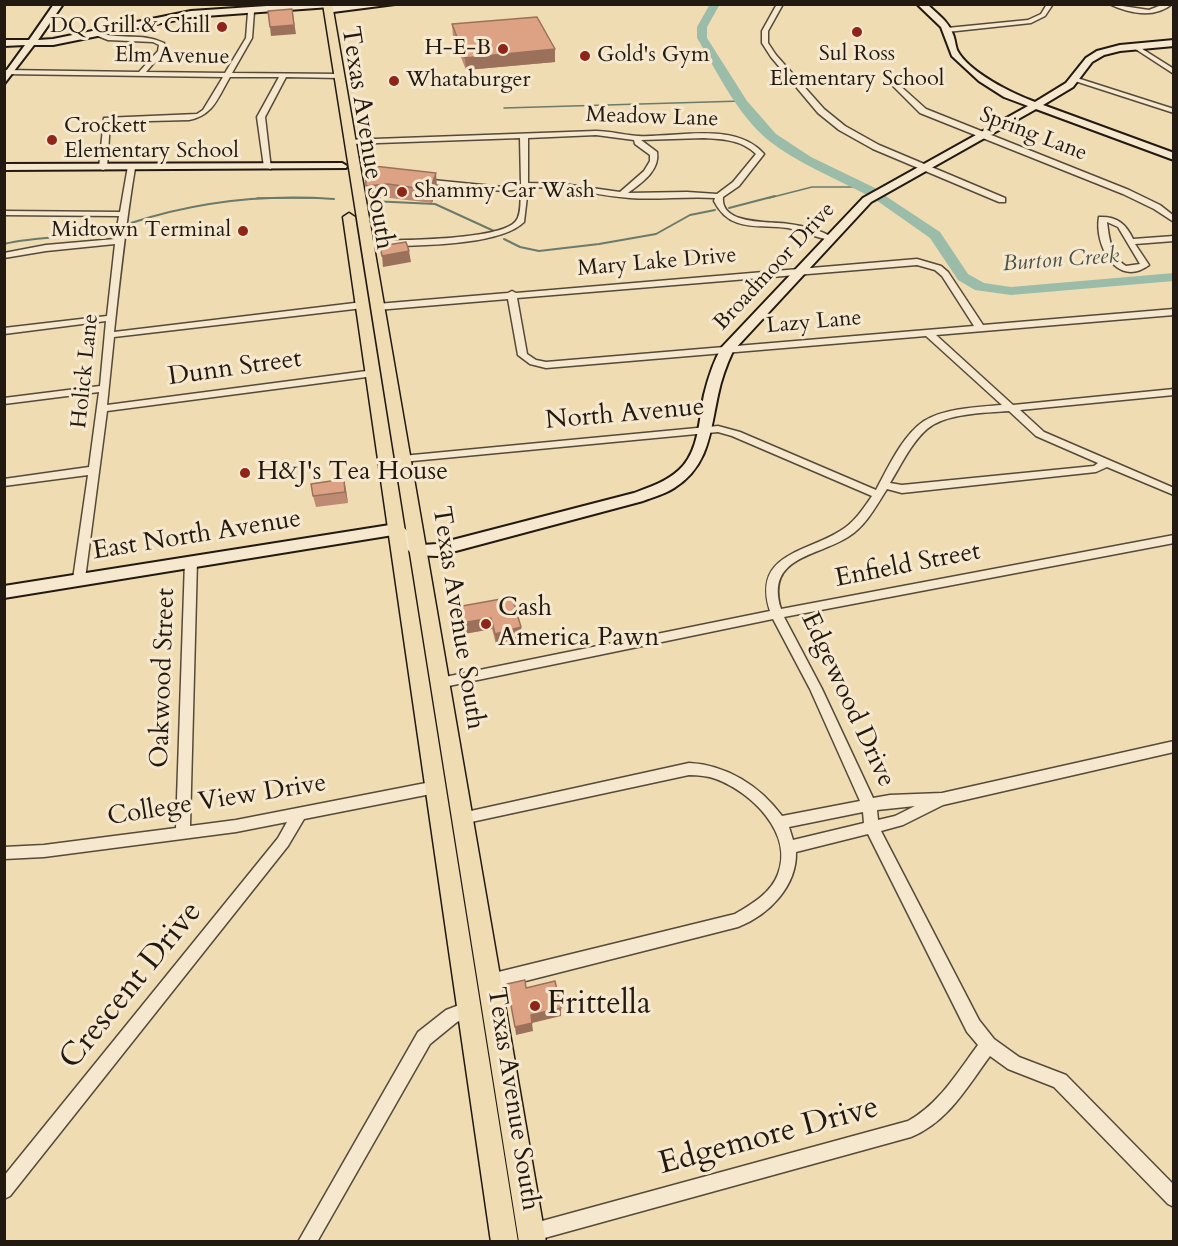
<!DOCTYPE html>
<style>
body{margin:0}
#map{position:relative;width:1178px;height:1246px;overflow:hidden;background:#efdcb3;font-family:Cardo,serif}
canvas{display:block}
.frame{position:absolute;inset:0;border:6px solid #221910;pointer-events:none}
</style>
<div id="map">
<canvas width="1178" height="1246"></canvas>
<div class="frame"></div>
</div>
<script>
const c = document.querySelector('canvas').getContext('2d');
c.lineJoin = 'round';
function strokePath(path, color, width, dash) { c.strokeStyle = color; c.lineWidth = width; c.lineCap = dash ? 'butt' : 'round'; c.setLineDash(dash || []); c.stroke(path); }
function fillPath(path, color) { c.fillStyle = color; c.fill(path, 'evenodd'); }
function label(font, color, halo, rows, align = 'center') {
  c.font = font + ' Cardo,serif'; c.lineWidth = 6; c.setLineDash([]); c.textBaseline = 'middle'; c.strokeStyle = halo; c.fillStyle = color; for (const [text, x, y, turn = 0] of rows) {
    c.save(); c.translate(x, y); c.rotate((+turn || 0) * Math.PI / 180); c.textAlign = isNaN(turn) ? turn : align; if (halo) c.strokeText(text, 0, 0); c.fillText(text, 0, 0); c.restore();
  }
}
strokePath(new Path2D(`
 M504,108L742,101
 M257,198H317
 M769,198L812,187H863`), '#6a7b6b', 1.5);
strokePath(new Path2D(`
 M371,201L435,204L494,231
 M729,208L775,196
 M131,223C198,201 264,194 334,199
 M504,239L520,247L539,251L599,244L656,234L690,215L715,210
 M4,244C40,235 78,239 114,231`), '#6a7b6b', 2);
fillPath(new Path2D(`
 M710,4H720L707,27V38L747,101L776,134L811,157L875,188L876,191L875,194H865C833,177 797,163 768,140C736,113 718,73 697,38V27Z
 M881,193L940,232L968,274L984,283L1011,287L1174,273V281L1011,295L975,290L958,280L930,238L876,200L875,197L876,194Z`), '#9abca8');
const street = new Path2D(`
 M777,4H783L768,31V43L776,55L824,109L845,126L879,145L1005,198V202H999L873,149L839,130L818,113L771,57L762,43V31Z
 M1047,4H1053L1045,16L1031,23L947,32L944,30L947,28L1028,20L1041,14Z
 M1109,4L1149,10L1164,4H1172C1154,19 1128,13 1109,4Z
 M251,10L254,12L252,38L232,73L340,74L343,76L340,78L286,77L265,117L271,169L264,167L257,117L279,77H230C218,97 214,115 189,120L110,122L107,168L103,170L99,168L104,118L197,114L203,110L223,77L4,74V70L139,72L158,51L159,45L153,42L108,40L93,34V32L95,31C117,41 142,32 164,43V51L146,72L225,73L246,38L248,12Z
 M1136,45L1174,69V74L1134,48L1133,47Z
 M883,74H887L926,109L1129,190L1160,205L1174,216V222L1154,209L1123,194L920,113L883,76Z
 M1077,78L1174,109V113L1075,81L1074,80Z
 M596,131C610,131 624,135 638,136C676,138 735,121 764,154L739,186L723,197C720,226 772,221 789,224C803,226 822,230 833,238L829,240C815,237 802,231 788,228C759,224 730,233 714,201L715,198C687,196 658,200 630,198C597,196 563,184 528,188L524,222C498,248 404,245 367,247L363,244L367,241C394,240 501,241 516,221C522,214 520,198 521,189L503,191L422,183L418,181L422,179L503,187L521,184L520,138L350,144L346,142L347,140ZM596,135L634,140L635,144L650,155V161L644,171L620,192L563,184L528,183V138ZM704,138C723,139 742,140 756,154L733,182L717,194L687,192L628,193C641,183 660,171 657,152L641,140Z
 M128,166L135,168C126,222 120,277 114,332L363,302L367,305L363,308L114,337L107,405L374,370L379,373L374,376L107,411L85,579L79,583L73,579L88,475L4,486V479L89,467L99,392L4,404V398L100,386L106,321L4,334V328L107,316L115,244L46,251L4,258V253L46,245L115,239L119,216L4,215V211L120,212Z
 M1099,217C1117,216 1126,224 1133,239L1174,236V241L1135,244L1149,265C1117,289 1094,245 1099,217ZM1107,222L1118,227L1140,264L1126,266C1111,257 1109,238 1107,222Z
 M917,259L941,266L948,272L983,325L1174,309V315L936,335L1013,405L1174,389V395L1020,410L1044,432L1174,488V495L1107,467L1096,472L902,493L887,489C876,506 866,526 848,537C816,557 765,557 781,609L1174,535V543L784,617L822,689L873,798L890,795L942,793L1174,741V752L943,805L903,825L881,831L979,1020L994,1039L1019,1057L1066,1075L1174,1185V1207L1168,1204L1054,1087L1008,1069L990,1056C967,1087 948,1122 911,1137L530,1242L525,1239L522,1233L525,1227L531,1224L908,1121C939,1104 957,1073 978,1045L967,1032L868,834L796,852C797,886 769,915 738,927L490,990L485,987L482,982L485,977L490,974L735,914C752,904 771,893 778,874C794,833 751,792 716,779C708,776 698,775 689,775L462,824L457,822L455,818L457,814L689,763C727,765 760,786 782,816L860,801L810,689L773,619L439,688L435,687L433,683L435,679L770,611C752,554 805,553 840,531C854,523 863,509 872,496L732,436L718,432L402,462L397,459L402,456L718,426L740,432L876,490C888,468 902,436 924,421C945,408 978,407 1002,405L926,336L546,368L530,364L518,355L508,299L377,310L373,307L377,304L508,293L512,291L516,293ZM917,265L935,270L942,276L974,326L546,362L536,360L527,354L517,298ZM1009,411L1036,436L1098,463L1094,466L902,485L890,483C901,465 911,443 927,429C946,413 985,413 1009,411ZM915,806L895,816L878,820L877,810ZM863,812L864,823L793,840L789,827Z
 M191,557L197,561L190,826L236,820L436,781L441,783L443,787L441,791L436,793L304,819L288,846L10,1196L4,1199V1176L278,838L287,822L236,832L44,857L4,859V847L44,845L176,828L185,561Z
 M470,1001L476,1004L478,1009L476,1014L457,1022L430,1044L317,1242H298L418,1032L446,1010Z`);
const secondary = new Path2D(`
 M54,4H63L38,40L53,39L191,11L297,4H395L333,12L330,11V7L191,17L53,45H34L4,84V74L25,45L4,46V40H29Z
 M917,4H927C936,13 947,20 952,32C955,38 955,44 957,50C968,72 1013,94 1035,102L1066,83L1086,58L1097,51L1120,45L1174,40V46L1120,51L1104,55L1092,62L1073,87L1043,105L1174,153V160L1036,109L871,202L733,351C726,366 721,380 718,395C710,432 709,466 674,488C665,494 653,497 643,501L437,556L413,555L393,535L4,598V586L396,524L401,525L422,545L437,544L634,493C650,487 666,482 679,470C699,452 699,420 704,395C708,379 713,362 722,347L863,198L1028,106L1004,97L979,81L952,56L941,27Z
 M342,163L347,166L346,168L4,170V164Z`);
const primary = new Path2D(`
 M323,4H332L546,1242H519Z
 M349,213L355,217L518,1242H491L343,217Z`);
strokePath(street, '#554a39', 3);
strokePath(secondary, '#221910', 4);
strokePath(primary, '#221910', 3);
fillPath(street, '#f5e8ce');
fillPath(secondary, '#f5e8ce');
fillPath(primary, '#efdcb3');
fillPath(new Path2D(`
 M452,24L555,62L466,70L453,37Z
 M365,165L437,187L432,203L390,198L368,199L366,186Z
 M346,490L348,503L316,507L313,496Z
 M451,608L521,627L522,638L496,644L492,629L458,635L453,619Z`), '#be8b72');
fillPath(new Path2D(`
 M292,9L296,34L271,36L270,27Z
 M555,49V62L466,70L465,58Z
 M436,173L437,187L432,203L430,190Z
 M409,251L411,262L383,267L382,256Z
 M344,479L346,490L348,503L345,492Z
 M491,618L492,629L458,635L456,624Z
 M521,627L522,638L496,644L495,634Z
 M561,1008V1016L532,1023L531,1015Z
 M532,1023L533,1031L516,1035L515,1027Z`), '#9b715c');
const building = new Path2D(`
 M292,9L294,25L270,27L268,11Z
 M537,17L555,49L465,58L452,24Z
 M365,165L436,173L430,190L388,184L366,186Z
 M406,242L409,251L382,256L380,246Z
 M344,479L345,492L313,496L311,484Z
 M512,597L521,627L495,634L491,618L456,624L451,608Z
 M525,980L526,988L555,981L561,1008L531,1015L532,1023L515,1027L507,984Z`);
fillPath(building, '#dda284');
strokePath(building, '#9b715c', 1.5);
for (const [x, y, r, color] of [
 [222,27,6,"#8f2418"],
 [857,32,6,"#8f2418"],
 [503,49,6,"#8f2418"],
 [585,56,6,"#8f2418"],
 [394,81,6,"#8f2418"],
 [52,140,6,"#8f2418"],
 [402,192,6,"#8f2418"],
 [243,231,6,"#8f2418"],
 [245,473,6,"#8f2418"],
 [486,624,6,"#8f2418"],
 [535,1006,6,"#8f2418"]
]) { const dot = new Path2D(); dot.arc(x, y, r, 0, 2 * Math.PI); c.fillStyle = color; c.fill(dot); strokePath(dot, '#f5e8ce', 2); }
label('22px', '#221910', '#f5e8ce', [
 ["DQ Grill & Chill",210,27,"right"],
 ["H-E-B",491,49,"right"],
 ["Sul Ross",857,55,"center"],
 ["Elementary School",857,80,"center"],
 ["Gold's Gym",597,56],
 ["Whataburger",406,81],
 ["Crockett",64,127],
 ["Elementary School",64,152],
 ["Shammy Car Wash",414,192],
 ["Midtown Terminal",231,231,"right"]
], 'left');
label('22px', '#221910', '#f5e8ce', [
 ["Elm Avenue",172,57,1],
 ["Meadow Lane",652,118,2],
 ["Spring Lane",1033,135,21],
 ["Mary Lake Drive",657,263,-5],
 ["Broadmoor Drive",775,267,-47],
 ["Lazy Lane",814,323,-5],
 ["Holick Lane",86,371,-84]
]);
label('italic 22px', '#4c5245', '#f5e8ce', [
 ["Burton Creek",1061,261,-4]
]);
label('26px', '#221910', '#f5e8ce', [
 ["Texas Avenue South",366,138,81],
 ["Dunn Street",235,369,-8],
 ["North Avenue",625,415,-5],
 ["East North Avenue",197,536,-9],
 ["Enfield Street",908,566,-11],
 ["Texas Avenue South",457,618,81],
 ["Oakwood Street",164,678,-88],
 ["Edgewood Drive",847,700,65],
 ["College View Drive",217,801,-9],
 ["Texas Avenue South",512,1099,81]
]);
label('26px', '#221910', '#f5e8ce', [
 ["H&J's Tea House",257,473],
 ["Cash",498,609],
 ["America Pawn",498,639]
], 'left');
label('32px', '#221910', '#f5e8ce', [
 ["Crescent Drive",132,986,-51],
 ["Edgemore Drive",769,1137,-15]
]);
label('32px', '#221910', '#f5e8ce', [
 ["Frittella",547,1006]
], 'left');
</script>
